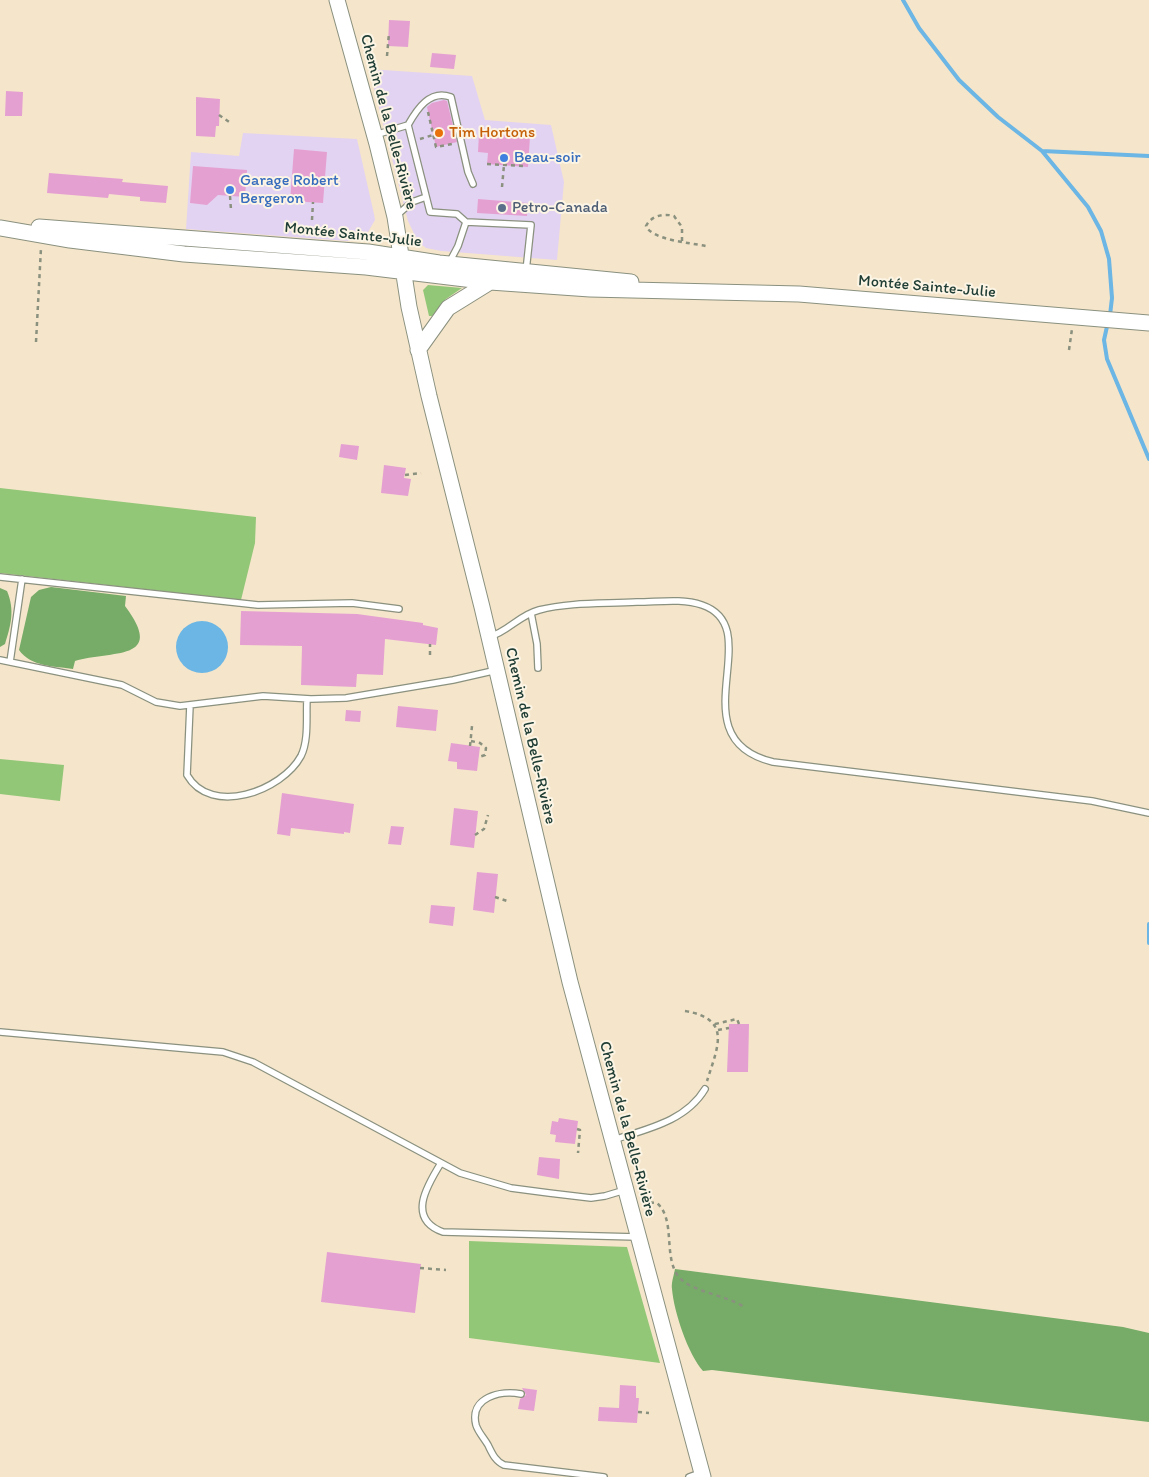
<!DOCTYPE html>
<meta charset="utf-8">
<style>
body{margin:0}
canvas{display:block;background:#f5e5ca}
</style>
<canvas width="1149" height="1477"></canvas>
<script>
const c = document.querySelector('canvas').getContext('2d');
c.lineJoin = 'round';
function fillPath(path, color) { c.fillStyle = color; c.fill(path, 'evenodd'); }
function strokePath(path, color, width, dash) { c.strokeStyle = color; c.lineWidth = width; c.lineCap = dash ? 'butt' : 'round'; c.setLineDash(dash || []); c.stroke(path); }
function label(font, color, halo, rows, align = 'center') {
  c.font = font + ' Itim,sans-serif'; c.lineWidth = 4; c.setLineDash([]); c.textBaseline = 'middle'; c.strokeStyle = halo; c.fillStyle = color; for (const [text, x, y, turn = 0] of rows) {
    c.save(); c.translate(x, y); c.rotate((+turn || 0) * Math.PI / 180); c.textAlign = isNaN(turn) ? turn : align; if (halo) c.strokeText(text, 0, 0); c.fillText(text, 0, 0); c.restore();
  }
}
fillPath(new Path2D(`
 M369,69L472,76L485,120L551,125L564,182L557,260L441,251L426,248L418,242L408,221Z
 M243,133L357,139L374,214L375,220L368,232L356,240L348,241L186,229L191,152L239,156Z`), '#e3d3f2');
fillPath(new Path2D(`
 M428,285L462,288L446,299L432,316H429L423,290Z
 M0,488L256,517L255,543L241,600L0,573Z
 M0,759L64,765L60,801L0,794Z
 M469,1241L627,1247L660,1363L469,1338Z`), '#93c778');
fillPath(new Path2D(`
 M51,587L126,596L125,606C167,662 111,650 75,661L73,669C54,666 31,667 19,650L31,597L39,590Z
 M0,588L7,591C15,610 11,625 5,644L0,647Z
 M675,1269L1123,1327L1149,1333V1422L712,1370L703,1371C688,1354 674,1312 672,1289C671,1283 674,1275 675,1269Z`), '#76ac68');
fillPath(new Path2D(`
 M176 647a26 26 0 1 1 52 0a26 26 0 1 1-52 0Z`), '#6bb6e4');
strokePath(new Path2D(`
 M903,0L919,28L959,80L998,117L1042,151L1088,207L1101,231L1109,259L1112,298L1110,315
 M1042,151L1149,156
 M1108,322L1104,340L1107,359L1149,459
 M1149,924V943`), '#6bb6e4', 4);
fillPath(new Path2D(`
 M389,20L410,21L408,47L388,46Z
 M432,53L456,55L454,69L430,67Z
 M6,91L23,92L22,116H5Z
 M196,97L220,99L219,126H216L215,137L196,136Z
 M444,100L447,101L457,142L436,147L427,107L432,103Z
 M479,133L530,137L528,167L487,164L488,153L478,152Z
 M294,149L327,152L323,203L290,201Z
 M193,166L247,170L245,197L218,195L207,205L190,203Z
 M49,173L123,179L122,182L168,186L166,203L140,201V197L109,194L108,198L47,193Z
 M478,199L528,203L527,216L477,213Z
 M341,444L359,446L357,460L339,457Z
 M384,465L406,468L404,478L411,479L408,496L381,493Z
 M241,611L357,614L423,623V625L438,628L436,645L385,639L383,675L357,674L356,687L301,685L302,646L240,645Z
 M398,706L438,710L436,731L396,727Z
 M346,710L361,711L360,722L345,721Z
 M451,743L480,747L477,771L457,769V762L448,761Z
 M282,793L354,804L350,833L344,832V834L291,828L290,836L277,834Z
 M454,808L478,811L474,848L450,845Z
 M391,826L404,827L401,845L388,844Z
 M477,872L498,874L494,913L473,910Z
 M431,905L455,907L453,926L429,923Z
 M729,1024H749L748,1072H727Z
 M559,1118L578,1121L575,1144L555,1142L556,1135L550,1134L552,1121L558,1122Z
 M539,1157L560,1159L559,1179L537,1175Z
 M327,1252L421,1264L415,1313L321,1302Z
 M620,1385L636,1386V1398H639L637,1423L598,1421L599,1407L619,1408Z
 M522,1388L537,1390L534,1411L518,1409L520,1399L526,1395Z`), '#e5a0d2');
const lane = new Path2D(`
 M408,125C417,109 430,89 451,97L468,172L473,184
 M375,135L408,125L430,212L457,214L466,222
 M396,216L412,202L426,197
 M449,263L458,246L466,222L531,225L526,271
 M0,577L258,605L352,603L399,609
 M531,613L537,644L538,668
 M489,637C508,632 519,615 539,610C570,602 605,604 637,602C658,602 682,598 702,605C770,628 675,738 773,762L1092,801L1149,813
 M0,660L122,685L156,702L180,706L263,696L311,699L346,698L453,680L497,670
 M10,662L22,579
 M190,705L187,775C211,817 282,791 301,756C309,740 306,716 307,699
 M0,1032L223,1052L253,1062L460,1173L511,1188L549,1193L591,1198L605,1196L625,1190
 M613,1140C647,1129 686,1121 705,1089
 M441,1163C426,1187 407,1219 443,1232L637,1237
 M521,1394C501,1390 469,1397 476,1425C478,1432 484,1438 488,1445C492,1453 495,1461 504,1465L604,1477
 M689,1477L700,1473`);
const secondary = new Path2D(`
 M337,0L377,144L395,217L409,307L429,396L482,607L570,982L703,1477
 M39,227L368,252L439,263L631,282
 M0,228L70,240L184,254L366,267L490,282L590,289L799,294L1149,323
 M418,350L448,308L490,282`);
strokePath(lane, '#8a917f', 8);
strokePath(secondary, '#8a917f', 17);
strokePath(new Path2D(`
 M387,56L389,33
 M428,112L436,147L452,144
 M219,115L232,124
 M420,139L433,135
 M487,164L524,166
 M502,187L504,165
 M230,196L231,210
 M312,220L313,202
 M682,241V227L674,216C663,213 651,216 646,226C652,240 691,243 706,246
 M36,342L41,248
 M1069,350L1072,329
 M405,475L421,473
 M430,655V644
 M471,741L480,743L486,748L485,755L479,757
 M470,746L472,726
 M475,835L484,829L488,815
 M495,897L507,901
 M685,1011C732,1019 718,1046 707,1081
 M715,1024L737,1019L739,1024
 M718,1030L729,1028
 M577,1129L580,1130L578,1153
 M642,1202L657,1203C676,1220 663,1255 678,1276C690,1292 727,1295 744,1307
 M420,1268L446,1270
 M638,1412L649,1413`), '#8a917f', 2.5, [4, 4]);
strokePath(lane, '#fff', 5.5);
strokePath(secondary, '#fff', 15);
for (const [x, y, r, color] of [
 [439,133,5,"#e8710a"],
 [504,158,5,"#3f7fe0"],
 [230,190,5,"#3f7fe0"],
 [502,208,5,"#5c6f8a"]
]) { const dot = new Path2D(); dot.arc(x, y, r, 0, 2 * Math.PI); c.fillStyle = color; c.fill(dot); strokePath(dot, '#fcf5e5', 2); }
label('16px', '#1f3d34', '#fcf5e5', [
 ["Chemin de la Belle-Rivière",388,122,75],
 ["Montée Sainte-Julie",353,235,6],
 ["Montée Sainte-Julie",927,287,5],
 ["Chemin de la Belle-Rivière",530,736,77],
 ["Chemin de la Belle-Rivière",627,1129,75]
]);
label('16px', '#c56008', '#fcf5e5', [
 ["Tim Hortons",449,133]
], 'left');
label('16px', '#366cbe', '#fcf5e5', [
 ["Beau-soir",514,158],
 ["Garage Robert",240,181],
 ["Bergeron",240,199]
], 'left');
label('16px', '#4e5e75', '#fcf5e5', [
 ["Petro-Canada",512,208]
], 'left');
</script>
